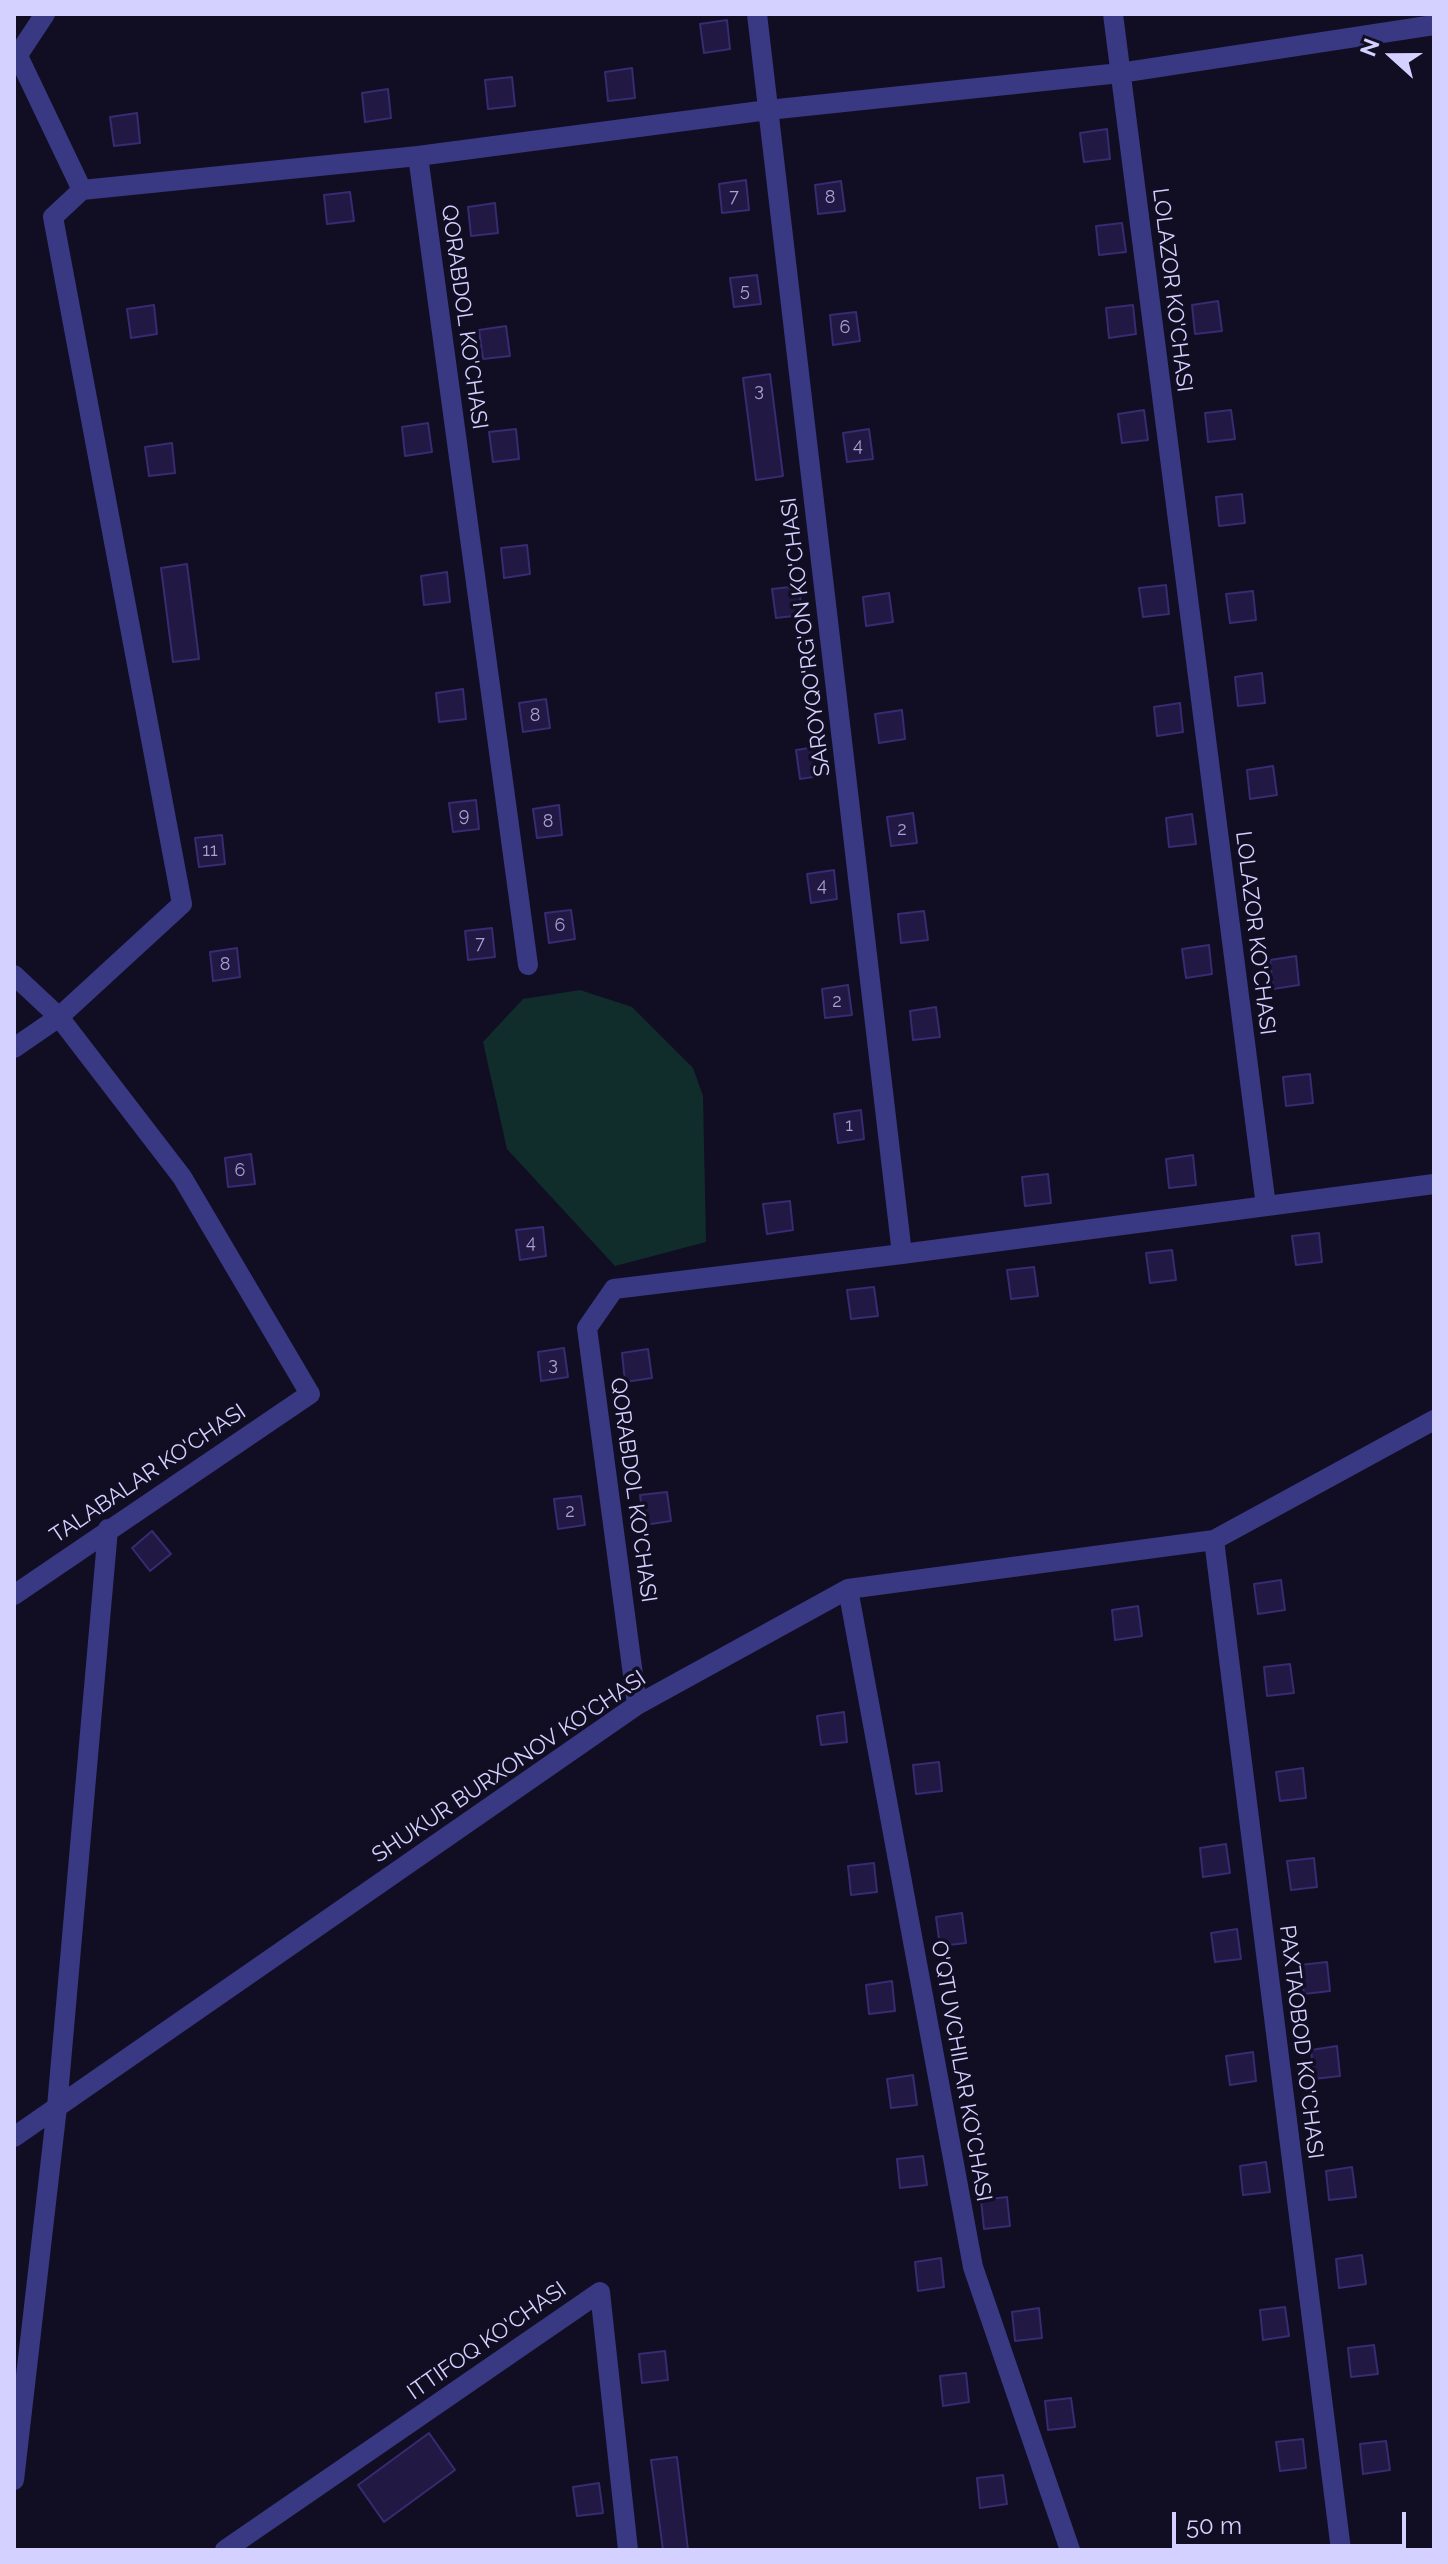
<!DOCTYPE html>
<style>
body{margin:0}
#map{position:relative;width:1448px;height:2564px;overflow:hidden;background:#110e23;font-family:Raleway,sans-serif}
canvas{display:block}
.frame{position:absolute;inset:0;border:16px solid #d4d0ff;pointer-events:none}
.north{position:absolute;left:1352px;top:16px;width:80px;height:80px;-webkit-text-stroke:6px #110e23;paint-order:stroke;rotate:291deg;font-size:22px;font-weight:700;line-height:32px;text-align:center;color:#d4d0ff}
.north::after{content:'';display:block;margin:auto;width:28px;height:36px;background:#d4d0ff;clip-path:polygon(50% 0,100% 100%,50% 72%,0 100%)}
.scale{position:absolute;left:1172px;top:2512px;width:234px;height:36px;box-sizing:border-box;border:4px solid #d4d0ff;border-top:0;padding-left:10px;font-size:24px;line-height:28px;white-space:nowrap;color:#d4d0ff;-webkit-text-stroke:6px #110e23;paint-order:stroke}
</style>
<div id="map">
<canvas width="1448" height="2564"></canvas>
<div class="frame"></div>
<div class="north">N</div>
<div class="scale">50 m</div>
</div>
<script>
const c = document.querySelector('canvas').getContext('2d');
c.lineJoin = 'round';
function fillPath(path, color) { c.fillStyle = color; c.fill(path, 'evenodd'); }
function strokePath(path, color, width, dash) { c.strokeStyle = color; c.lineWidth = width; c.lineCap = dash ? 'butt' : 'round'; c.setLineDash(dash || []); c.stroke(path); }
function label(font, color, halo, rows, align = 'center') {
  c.font = font + ' Raleway,sans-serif'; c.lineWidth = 7; c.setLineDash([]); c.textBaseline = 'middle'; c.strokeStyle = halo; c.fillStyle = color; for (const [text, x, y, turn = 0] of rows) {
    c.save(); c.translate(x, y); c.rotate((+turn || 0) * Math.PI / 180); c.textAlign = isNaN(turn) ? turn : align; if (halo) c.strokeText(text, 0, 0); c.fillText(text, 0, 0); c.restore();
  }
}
fillPath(new Path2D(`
 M580,990L632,1007L693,1068L703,1096L706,1242L615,1266L507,1149L483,1042L523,999Z`), '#102d2b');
const building = new Path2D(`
 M727,20L730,49L704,53L700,24Z
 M632,68L635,98L608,101L605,72Z
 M512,77L515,106L488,109L485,80Z
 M388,89L391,118L365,122L362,93Z
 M137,113L140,143L114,146L110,117Z
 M1107,129L1110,159L1084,162L1080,133Z
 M746,180L749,210L722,213L719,184Z
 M841,181L845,211L818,214L815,185Z
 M350,192L354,221L327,224L324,195Z
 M495,203L498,233L471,236L468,207Z
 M1122,223L1126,252L1099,255L1096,226Z
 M757,275L761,304L734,307L730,278Z
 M1218,301L1222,331L1195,334L1192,305Z
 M154,305L157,334L131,338L127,309Z
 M1133,305L1136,334L1109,338L1106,308Z
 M856,312L860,341L833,345L830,315Z
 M506,326L510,356L483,359L479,330Z
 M770,374L783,476L756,480L743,378Z
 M1144,410L1148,440L1122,443L1118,414Z
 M1231,410L1235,439L1208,442L1205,413Z
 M428,423L432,452L405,456L402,427Z
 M516,429L519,459L493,462L489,432Z
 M869,429L873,459L847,462L843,433Z
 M172,443L175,473L149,476L145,447Z
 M1242,494L1245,523L1219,526L1216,497Z
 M527,545L530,574L504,578L501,548Z
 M187,564L199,659L173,662L161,568Z
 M447,572L450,602L424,605L421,576Z
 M1166,585L1169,614L1143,617L1139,588Z
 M799,586L802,615L776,618L772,589Z
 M1253,591L1256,620L1230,623L1226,594Z
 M889,593L893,622L866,626L863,597Z
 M1262,673L1265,703L1238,706L1235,677Z
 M463,689L466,719L439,722L436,693Z
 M546,699L550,728L523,732L519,703Z
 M1180,703L1183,732L1157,736L1154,707Z
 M902,710L905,739L879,743L875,714Z
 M823,746L826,775L800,779L796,750Z
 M1273,766L1277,795L1250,799L1247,770Z
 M476,800L479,829L453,832L449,803Z
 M559,805L562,835L537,838L533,809Z
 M913,813L917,843L891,846L887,817Z
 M1192,814L1196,844L1169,847L1166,818Z
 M222,835L225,864L199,867L195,838Z
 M834,870L837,899L811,903L807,874Z
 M571,910L575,939L549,943L545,913Z
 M924,911L928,940L901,943L898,914Z
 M492,928L495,957L468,960L465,931Z
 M1209,945L1212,974L1186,978L1182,949Z
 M237,948L240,977L213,981L210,952Z
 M1296,956L1299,985L1273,989L1270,960Z
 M848,985L852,1015L825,1018L822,989Z
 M936,1007L940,1037L913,1040L910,1011Z
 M1310,1074L1313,1103L1286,1106L1283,1077Z
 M861,1110L864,1139L838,1143L834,1114Z
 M251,1154L255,1184L228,1187L225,1158Z
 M1193,1155L1196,1185L1169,1188L1166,1159Z
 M1048,1174L1051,1203L1025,1206L1022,1177Z
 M790,1201L793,1230L767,1234L763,1204Z
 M543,1227L546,1256L520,1260L516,1230Z
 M1319,1233L1322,1262L1296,1265L1292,1236Z
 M1172,1250L1176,1280L1150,1283L1146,1253Z
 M1034,1267L1038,1296L1011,1299L1007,1270Z
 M874,1287L878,1316L851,1319L847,1290Z
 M564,1348L568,1377L541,1381L538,1352Z
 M648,1349L652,1378L625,1382L622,1353Z
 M667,1492L671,1521L644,1525L640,1495Z
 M581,1496L585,1525L558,1529L554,1499Z
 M152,1531L171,1554L150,1571L132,1548Z
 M1281,1580L1285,1610L1258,1614L1254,1584Z
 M1138,1606L1142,1636L1115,1640L1112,1610Z
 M1290,1664L1294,1693L1267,1696L1264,1667Z
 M844,1712L847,1742L821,1745L817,1716Z
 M939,1762L942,1791L916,1794L913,1765Z
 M1303,1768L1306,1798L1280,1801L1276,1772Z
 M1226,1844L1230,1873L1203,1877L1200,1848Z
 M1314,1858L1317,1887L1291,1890L1287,1861Z
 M874,1863L877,1892L851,1895L848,1866Z
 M962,1913L966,1943L940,1946L936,1917Z
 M1237,1929L1241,1959L1215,1962L1211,1933Z
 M1327,1962L1330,1991L1304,1994L1300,1965Z
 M892,1981L895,2011L869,2014L866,1985Z
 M1337,2046L1340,2076L1314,2079L1311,2050Z
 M1253,2052L1256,2081L1230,2085L1226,2056Z
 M913,2075L917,2105L891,2108L887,2079Z
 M923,2156L927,2185L900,2188L897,2159Z
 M1266,2162L1270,2192L1243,2195L1240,2166Z
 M1352,2167L1356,2197L1329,2200L1326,2171Z
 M1007,2197L1010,2226L984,2229L981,2200Z
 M1362,2255L1366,2284L1339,2288L1336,2259Z
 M941,2258L944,2287L918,2291L915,2262Z
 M1285,2307L1289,2336L1263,2340L1260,2310Z
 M1039,2308L1042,2338L1015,2341L1012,2312Z
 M1374,2345L1378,2374L1351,2377L1348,2348Z
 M665,2351L668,2380L642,2383L639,2354Z
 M966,2373L969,2402L943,2406L940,2376Z
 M1071,2398L1075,2427L1048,2430L1045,2401Z
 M429,2433L455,2470L384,2522L358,2485Z
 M1303,2439L1306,2468L1280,2471L1276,2442Z
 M1386,2441L1390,2470L1363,2474L1360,2444Z
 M677,2457L688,2550H663L651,2460Z
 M1003,2475L1007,2504L980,2508L977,2478Z
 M599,2483L603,2513L577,2516L573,2487Z`);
fillPath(building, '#211944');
strokePath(building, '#372b71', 2);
strokePath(new Path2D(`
 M757,14L902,1254
 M1113,14L1266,1206
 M18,56L82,190L418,156L768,110L1120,73L1434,25
 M14,61L45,14
 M418,156L528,965
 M14,975L59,1017L182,1177L310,1394L14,1595
 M14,1048L59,1017L182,904L53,217L82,190
 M1214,1540L1341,2550
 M848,1589L973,2267L1070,2550
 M637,1705L587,1328L614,1289L902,1254L1434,1184
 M14,2137L637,1705L848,1589L1214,1540L1434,1420
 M14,2480L57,2107L108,1529
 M225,2550L600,2292L628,2550`), '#393883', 20);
label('18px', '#a7a2d0', null, [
 ["7",734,197],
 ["8",830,198],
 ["5",745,291],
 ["6",845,328],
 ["3",759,391],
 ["4",858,446],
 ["8",535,716],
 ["9",464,816],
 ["8",548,822],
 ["2",902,830],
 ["11",210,851],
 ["4",822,886],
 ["6",560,926],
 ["7",480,944],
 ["8",225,965],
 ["2",837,1002],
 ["1",849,1126],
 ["6",240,1171],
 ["4",531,1243],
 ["3",553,1365],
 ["2",570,1512]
]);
label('22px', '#d4d0ff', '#110e23', [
 ["LOLAZOR KO'CHASI",1172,290,83],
 ["QORABDOL KO'CHASI",464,317,82],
 ["SAROYQO'RG'ON KO'CHASI",806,637,-97],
 ["LOLAZOR KO'CHASI",1255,933,83],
 ["TALABALAR KO'CHASI",148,1474,-34],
 ["QORABDOL KO'CHASI",633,1490,82],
 ["SHUKUR BURXONOV KO'CHASI",509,1767,-34],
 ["PAXTAOBOD KO'CHASI",1301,2042,83],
 ["O'QTUVCHILAR KO'CHASI",961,2071,80],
 ["ITTIFOQ KO'CHASI",487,2341,-35]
]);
</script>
